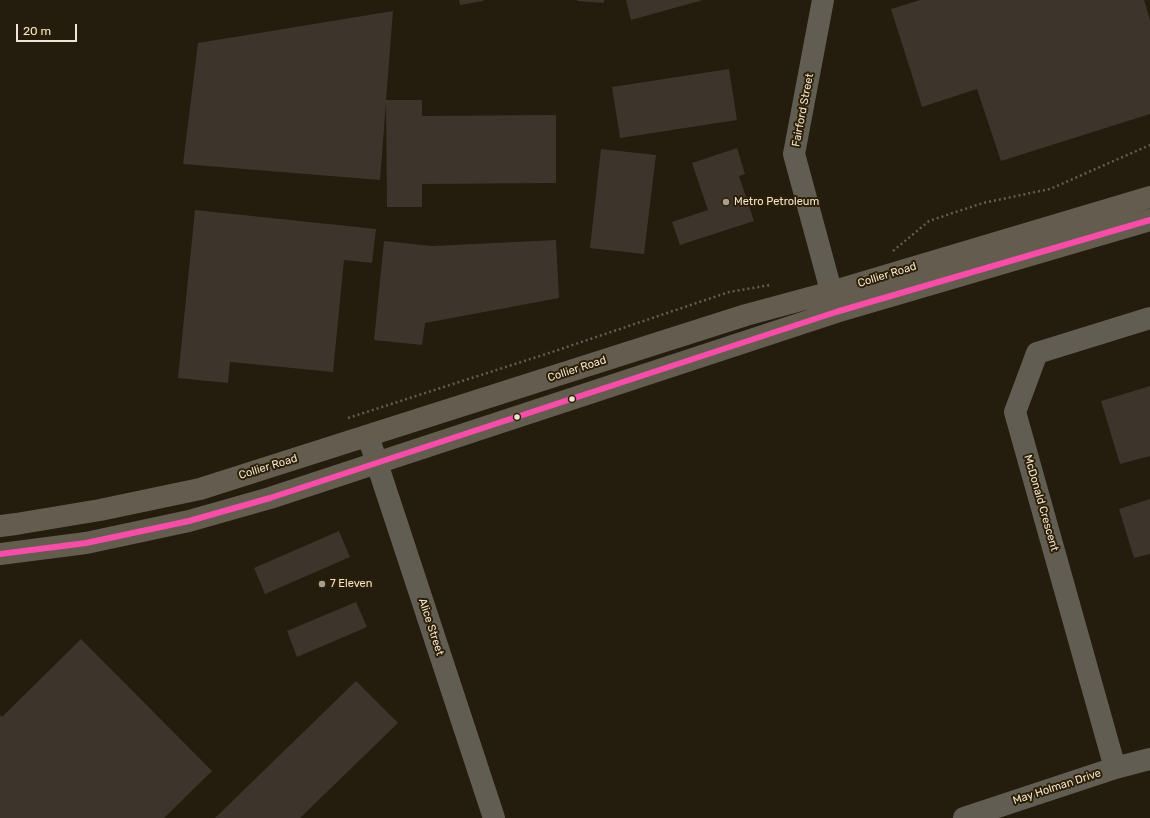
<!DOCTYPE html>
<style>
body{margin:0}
#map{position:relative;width:1150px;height:818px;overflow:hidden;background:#241c0d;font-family:Rubik,sans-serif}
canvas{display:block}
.scale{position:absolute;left:16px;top:24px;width:61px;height:18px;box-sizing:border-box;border:2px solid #efe5d6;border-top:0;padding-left:5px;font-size:12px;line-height:14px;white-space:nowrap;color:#efe5d6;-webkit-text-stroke:3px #2d1f04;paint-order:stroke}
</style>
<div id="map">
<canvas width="1150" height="818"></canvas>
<div class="scale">20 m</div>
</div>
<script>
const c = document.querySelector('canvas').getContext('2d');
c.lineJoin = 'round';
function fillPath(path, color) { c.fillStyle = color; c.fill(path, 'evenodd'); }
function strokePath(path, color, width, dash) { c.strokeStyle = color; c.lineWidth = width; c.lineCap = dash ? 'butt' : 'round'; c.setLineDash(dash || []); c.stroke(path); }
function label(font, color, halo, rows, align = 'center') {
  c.font = font + ' Rubik,sans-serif'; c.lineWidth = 4; c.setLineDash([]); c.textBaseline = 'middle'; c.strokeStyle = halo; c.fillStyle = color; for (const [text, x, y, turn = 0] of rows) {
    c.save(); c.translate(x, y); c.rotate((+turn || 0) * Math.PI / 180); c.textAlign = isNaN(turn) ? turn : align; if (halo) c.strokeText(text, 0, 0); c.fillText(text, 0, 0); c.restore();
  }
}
fillPath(new Path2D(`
 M459,0H483V1L460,5Z
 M577,0H604V3L577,1Z
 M626,0H703L631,20Z
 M920,0H1144L1150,20V114L1001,161L977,89L922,107L891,9Z
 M393,11L386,100H422V116L556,115V183L422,184V207H387L386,103L380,180L183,164L198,43Z
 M729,69L737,120L620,138L612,87Z
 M737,148L745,174L739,176L754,221L680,245L672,222L708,210L692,163Z
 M601,149L656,155L644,254L590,248Z
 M195,210L376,229L372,263L344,260L333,372L230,362L228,383L178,378Z
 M556,240L559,298L425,323L422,345L374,340L384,241L432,246Z
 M1150,386V456L1120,464L1101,401Z
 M1150,499V554L1134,558L1119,509Z
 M339,531L350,557L265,594L254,568Z
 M356,602L367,627L297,657L287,631Z
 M81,639L212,771L164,818H0V715L2,717Z
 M356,681L398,723L300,818H215Z`), '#3d342c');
strokePath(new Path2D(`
 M893,251L929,221L983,203L1050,189L1150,145
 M348,418L552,352L729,292L770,285`), '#625d54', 2.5, [2, 3]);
strokePath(new Path2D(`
 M823,0L794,154L836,309
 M368,436L494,818
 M1115,768L1015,412L1037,353L1150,318
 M964,818L1115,768L1150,759`), '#625d53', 22);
strokePath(new Path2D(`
 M0,526L16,524L100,510L200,489L746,315L831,292L1150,197
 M0,554L86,543L189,521L270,498L836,312L1150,220`), '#645c4e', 22);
strokePath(new Path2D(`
 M0,554L86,543L189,521L270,498L836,312L1150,220`), '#f54da8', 6);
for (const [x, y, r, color] of [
 [726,202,4,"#a89f90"],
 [572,399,3.5,"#efe5d6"],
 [517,417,3.5,"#efe5d6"],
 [322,584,4,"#a89f90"]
]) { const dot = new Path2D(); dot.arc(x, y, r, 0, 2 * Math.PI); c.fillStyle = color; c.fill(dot); strokePath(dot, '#2d1f04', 1.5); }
label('11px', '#efe5d6', '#2d1f04', [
 ["Fairford Street",803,110,-79],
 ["Collier Road",887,275,-17],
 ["Collier Road",577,369,-18],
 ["Collier Road",268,467,-17],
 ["McDonald Crescent",1041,503,74],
 ["Alice Street",431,627,72],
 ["May Holman Drive",1057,787,-18]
]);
label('11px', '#efe5d6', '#2d1f04', [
 ["Metro Petroleum",734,202],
 ["7 Eleven",330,584]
], 'left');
</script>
